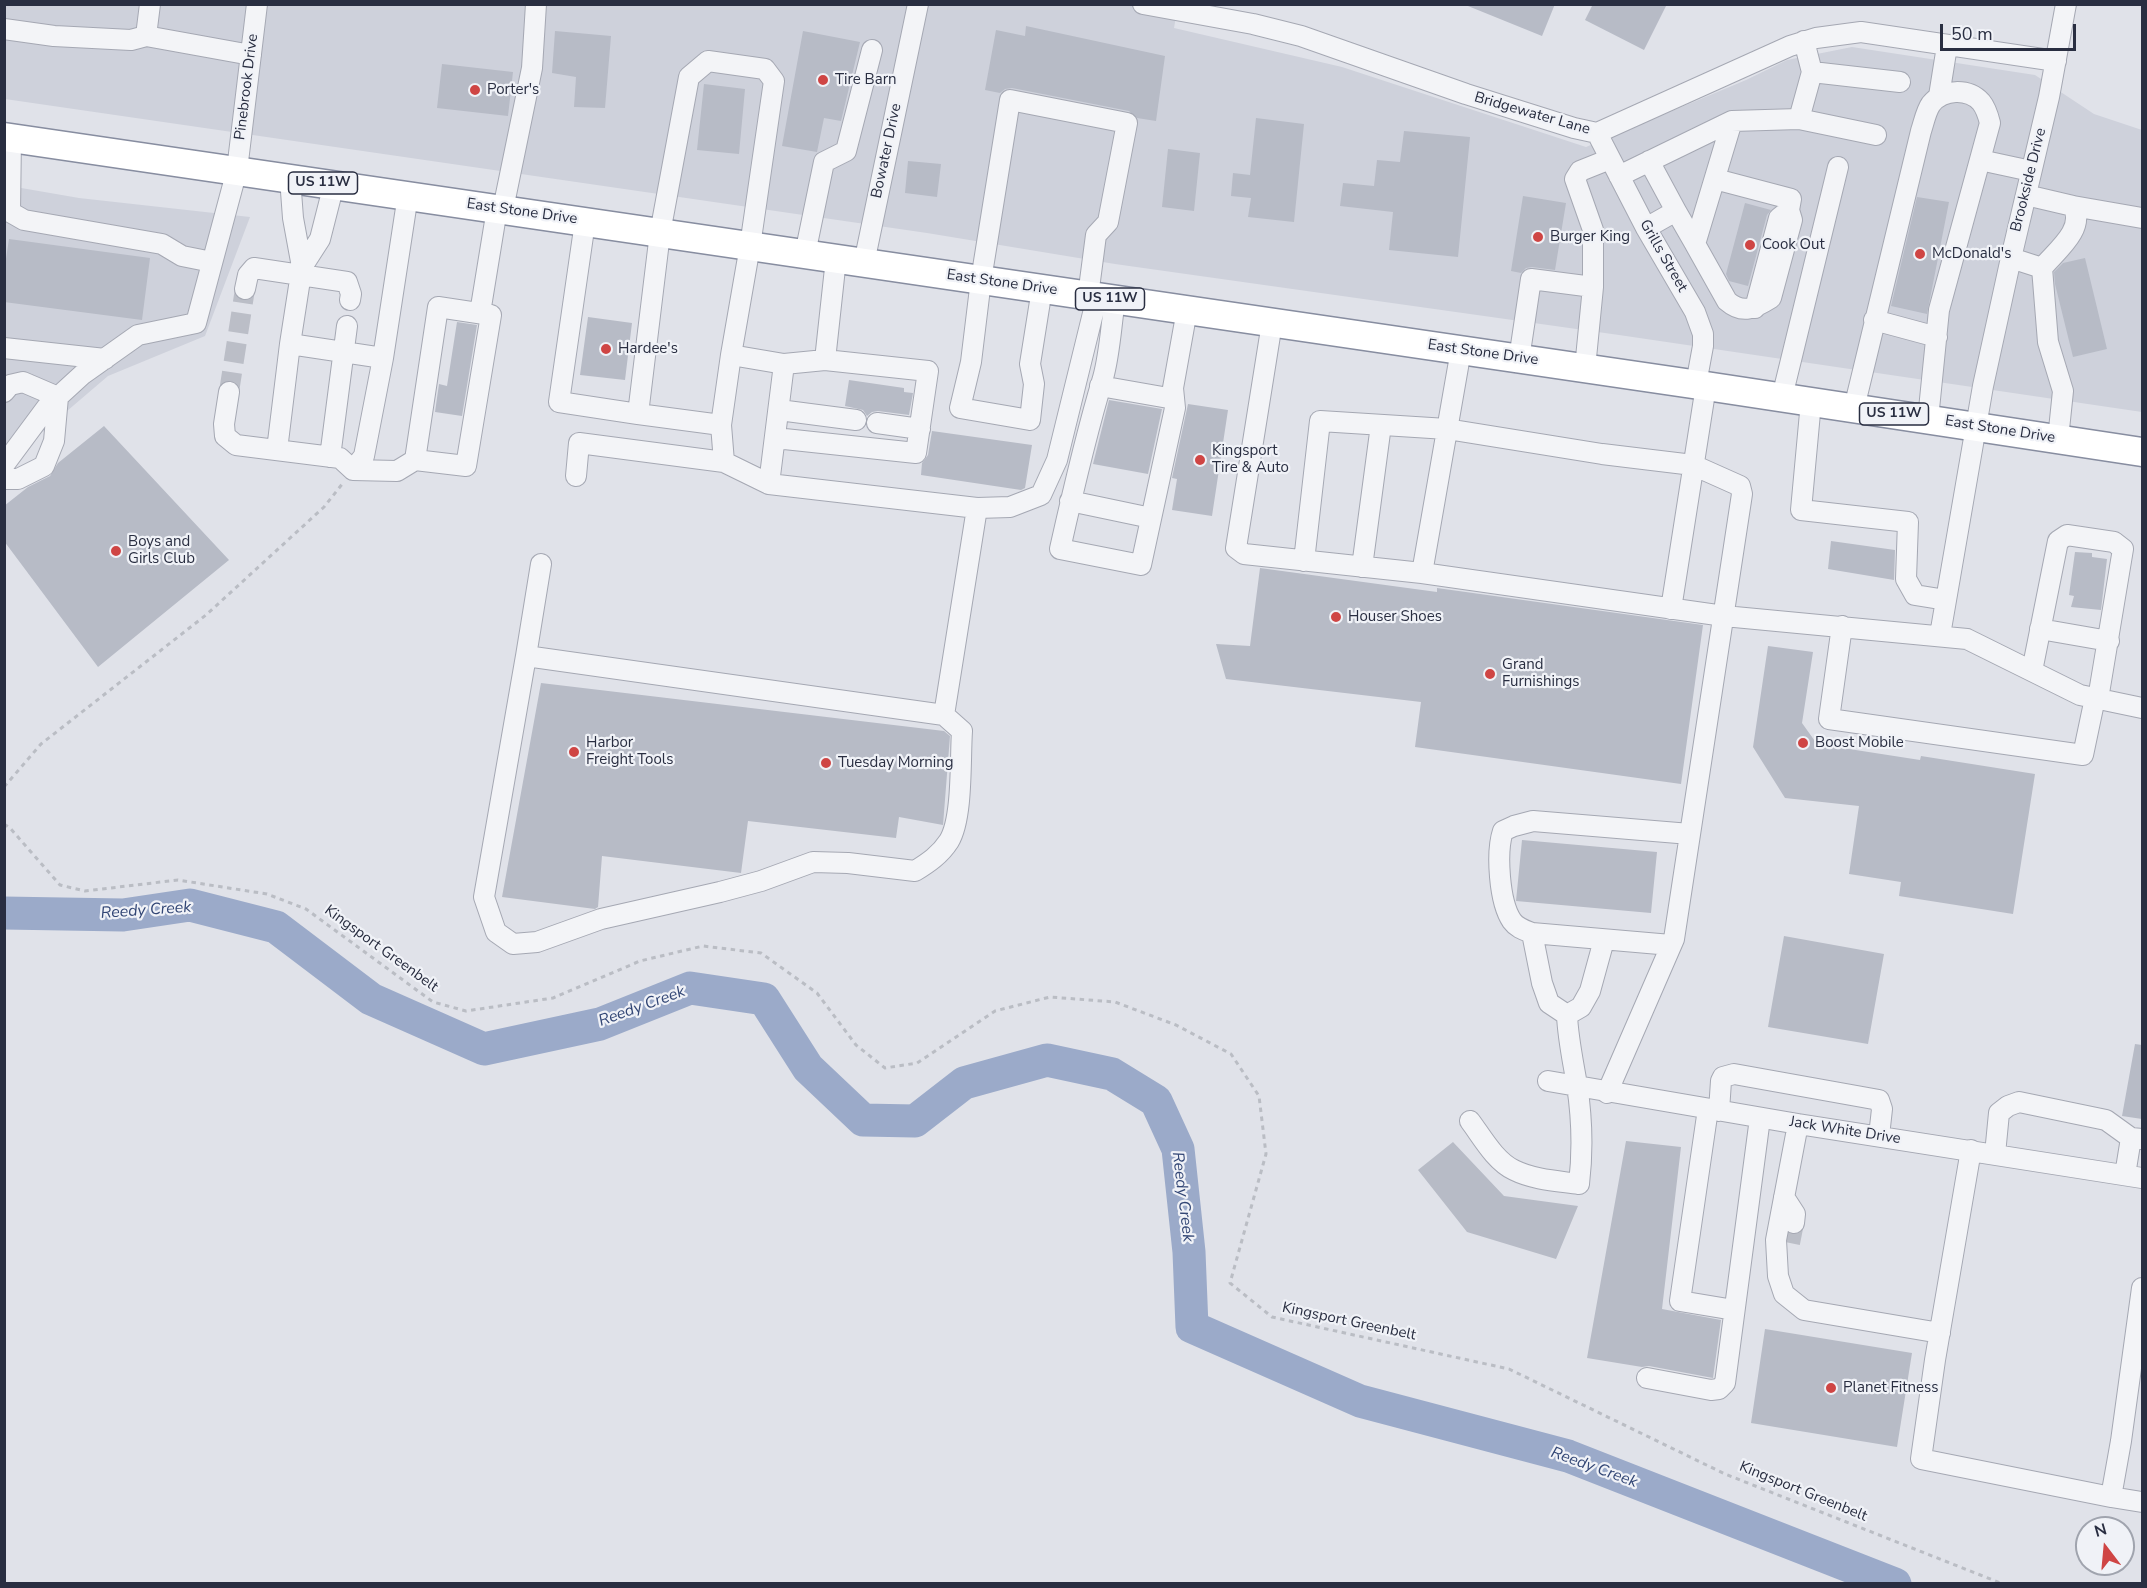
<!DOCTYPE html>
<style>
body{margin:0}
#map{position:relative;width:2147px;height:1588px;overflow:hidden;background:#e0e2e9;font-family:"Nunito Sans",sans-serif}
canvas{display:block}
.frame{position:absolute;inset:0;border:6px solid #292e41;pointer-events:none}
.north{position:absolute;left:2075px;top:1516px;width:60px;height:60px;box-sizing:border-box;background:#f0f2f7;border:2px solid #a0a4ae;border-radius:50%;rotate:344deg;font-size:16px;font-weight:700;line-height:24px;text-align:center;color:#292e41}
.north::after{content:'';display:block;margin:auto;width:21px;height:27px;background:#cf4544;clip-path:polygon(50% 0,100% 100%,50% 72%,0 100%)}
.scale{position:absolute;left:1940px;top:24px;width:136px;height:27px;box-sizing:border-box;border:3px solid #292e41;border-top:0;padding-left:8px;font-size:18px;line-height:21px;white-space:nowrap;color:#292e41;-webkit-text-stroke:4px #f0f2f7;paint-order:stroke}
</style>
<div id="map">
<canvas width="2147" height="1588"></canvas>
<div class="frame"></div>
<div class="north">N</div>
<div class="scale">50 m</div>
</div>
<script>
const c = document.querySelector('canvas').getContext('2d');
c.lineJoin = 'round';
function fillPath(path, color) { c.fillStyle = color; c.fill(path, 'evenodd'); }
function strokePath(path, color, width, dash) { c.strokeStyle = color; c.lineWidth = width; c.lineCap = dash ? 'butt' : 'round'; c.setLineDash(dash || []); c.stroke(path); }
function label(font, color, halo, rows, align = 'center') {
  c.font = font + ' "Nunito Sans",sans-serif'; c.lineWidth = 4.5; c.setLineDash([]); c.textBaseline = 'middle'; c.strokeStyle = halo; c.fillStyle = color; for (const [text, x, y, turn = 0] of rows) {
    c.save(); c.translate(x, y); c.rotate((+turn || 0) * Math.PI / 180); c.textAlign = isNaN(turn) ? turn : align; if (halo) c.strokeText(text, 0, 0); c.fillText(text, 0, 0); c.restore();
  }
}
fillPath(new Path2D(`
 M4,5H1178L1174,28L1342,67L1586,147L1746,80L1787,60L1852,47L2035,75L2094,114L2142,130V412L1619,335L1115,264L927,233L5,99Z
 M4,185L79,198L250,217L205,336L108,376L5,464Z`), '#ced1db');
strokePath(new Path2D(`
 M4,913L123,915L190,905L276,927L371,999L484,1049L600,1024L690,988L764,999L808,1068L863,1120L915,1121L964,1083L1047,1060L1112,1074L1156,1101L1178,1149L1189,1252L1192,1327L1360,1401L1568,1456L1895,1584`), '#9baac9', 33);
fillPath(new Path2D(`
 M1463,4H1555L1542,36Z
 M1593,4H1667L1644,50L1585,20Z
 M1026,26L1165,56L1156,121L1137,118L1129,111L1012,88L1005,89L1000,93L985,90L996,30L1025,36Z
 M555,31L611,36L605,108L574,107L576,77L552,73Z
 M803,31L860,42L841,121L824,118L817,152L782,146Z
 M442,64L513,72L508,116L437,108Z
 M704,84L745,89L739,154L697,150Z
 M1256,118L1304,124L1294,222L1248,217L1251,198L1231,196L1233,173L1250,175Z
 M1404,131L1470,137L1458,257L1389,250L1393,212L1340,206L1343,183L1374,186L1377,160L1400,162Z
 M1168,149L1200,153L1194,211L1162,207Z
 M908,161L941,164L937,197L905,193Z
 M1523,196L1566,203L1555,270L1532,267L1526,268L1521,273L1511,271Z
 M1917,197L1949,202L1927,314L1891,306Z
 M1745,203L1771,210L1767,215L1748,286L1729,281L1726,274Z
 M9,239L150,258L142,320L4,302V272Z
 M2085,258L2107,349L2073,357L2055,284L2054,272L2063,263Z
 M588,317L632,323L625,380L580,375Z
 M457,322L477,325L462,416L435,412L439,384L447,386Z
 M849,380L904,388V392L913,393L909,415L878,411L872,412L867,416L863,410L845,406Z
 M1109,400L1162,409L1148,474L1093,464Z
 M1188,404L1228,410L1212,516L1172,510L1177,479L1172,478Z
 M104,426L229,560L98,667L4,541V506L28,487L50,476L58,463Z
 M932,431L1032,445L1025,488L1021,490L921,475L922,463L928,455Z
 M1831,541L1895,550L1894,580L1828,569Z
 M2075,552L2092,553V557L2107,559L2101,610L2071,607L2074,596L2069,595Z
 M1260,568L1437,592V588L1703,625L1681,784L1415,747L1421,702L1226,679L1216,644L1250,646Z
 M1768,646L1813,652L1802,723L1817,744L1920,760L1921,756L2035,774L2013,914L1899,896L1901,882L1849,874L1859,806L1785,798L1753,747Z
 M541,683L944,731L950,736L943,825L899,817L896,838L748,821L741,873L602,856L598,907L595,909L502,897Z
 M1522,840L1657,852L1651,913L1516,901Z
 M1784,936L1884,954L1868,1044L1768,1027Z
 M2135,1044L2142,1045V1119L2122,1116Z
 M1626,1141L1681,1147L1662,1309L1721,1320L1713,1378L1649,1366L1642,1367L1587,1358Z
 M1453,1142L1504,1196L1578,1206L1556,1259L1467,1232L1418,1170Z
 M1765,1329L1912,1353L1897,1447L1751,1423Z`), '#b7bbc6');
strokePath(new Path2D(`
 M229,392L245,289
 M1790,1243L1794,1223`), '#bbbec7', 20, [20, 10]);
const minor = new Path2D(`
 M1143,4L1253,24L1301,36L1466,94L1574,128L1597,133L1790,46L1816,38L1861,32L2056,61
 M4,29L54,36L131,40L146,36L150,4
 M146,36L251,55
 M1812,72L1900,82
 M1939,96L1947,46
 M1799,119L1876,135
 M1597,133L1646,228L1695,312L1703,334V346L1696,384
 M11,138L10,212L24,220L162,244L182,256L212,262
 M1980,160L2031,171
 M1619,176L1732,121L1799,119L1812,72L1804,41
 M1715,179L1791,199L1789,210L1779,218L1755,308
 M2026,195L2073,206C2086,229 2056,251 2042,268
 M2073,206L2142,218
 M503,209L532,68L536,4
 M1676,211L1695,244L1732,121
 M585,222L559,402L638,414L660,233L689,77L708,61L765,69L774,81L750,246L731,355L784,364L825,360L836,259
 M1646,228L1676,211L1649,161
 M1695,244L1727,301C1743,315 1755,308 1771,298L1792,220L1789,210
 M805,254L824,162L846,151L872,50
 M2011,258L2042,268L2048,342L2063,391L2058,439
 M864,263L918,4
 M302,267L320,239L334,184
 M1593,287V230L1575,179L1580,171L1610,159
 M245,289L248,275L254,268L347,282L351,294L350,300
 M1042,289L1030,364L1034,384L1030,420L960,408L971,362L981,280L1010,100L1127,123L1108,222L1096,235L1088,296
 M1115,300C1111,325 1110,353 1103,378C1086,434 1073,491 1060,549L1141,565L1175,408L1173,388L1187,310
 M480,313L497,209
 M1874,320L1937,337
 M1272,323L1236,548L1244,554L1422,573L1461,350
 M290,344L383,358
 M4,348L105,359
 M1519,359L1531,279L1593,287L1585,368
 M1100,386L1174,399
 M4,392L10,385L23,382L58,397L54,441L44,466L18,479H4
 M229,392L224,424L225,436L236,445L340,458L353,470L397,471L415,460L466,466L491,315L438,307L415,460
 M1782,397L1838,167
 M1811,402L1801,510L1908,522L1906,579L1915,595L1946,600
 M1854,408L1921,131C1924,122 1926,111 1931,104C1943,89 1968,88 1981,102C1986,108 1988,115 1990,123L1939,310L1928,419
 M779,410L856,420
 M638,414L721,425
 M877,423L920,429
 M775,438L916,453L928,371L825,360
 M277,450L290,344L302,267L293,218L290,178
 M330,457L347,326
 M724,462L769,484L977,508L944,715
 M4,465L47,407L83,374L138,335L196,323L237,170L257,4
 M353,470L364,456L383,358L408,195
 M576,476L579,443L724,462L721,425L731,355
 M769,484L784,364
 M1070,501L1151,518
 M977,508L1010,507L1041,495L1057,460L1097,297
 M1304,561L1320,421L1447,429L1602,454L1693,465L1740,486L1742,494L1674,939L1607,1093
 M1362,567L1381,425
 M1422,573L1724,616L1967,639L2080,695L2142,708
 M1671,609L1706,386
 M1842,626L1829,719L2083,755L2095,698
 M2040,629L2109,641
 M1940,635L1983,386L2011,258L2049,97L2066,4
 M526,656L944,715L962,731C960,759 963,818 949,841C940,855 928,863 915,871L848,863L813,862L761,881L720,892L601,919L537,942L513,944L496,932L484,897Z
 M526,656L541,564
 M2032,671L2058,541L2067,535L2114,542L2123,549L2098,699
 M1671,945L1532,933C1524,930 1517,928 1512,921C1499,902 1496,852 1503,831L1514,826L1533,821L1690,834
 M1567,1015L1581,1007L1590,991L1604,940
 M1548,1081L1798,1124L2142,1178
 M1708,1109L1680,1301L1734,1310
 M1719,1111L1721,1081L1723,1077L1734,1074L1879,1100L1882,1109L1879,1136
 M1470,1121C1482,1137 1495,1161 1514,1170C1534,1180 1558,1181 1579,1184C1583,1151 1582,1118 1577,1085C1573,1061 1568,1039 1567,1015L1549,1003L1542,983L1532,933
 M1798,1124L1776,1240L1778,1276L1784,1294L1804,1310L1940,1333
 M1971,1150L1935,1360L1921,1459L2111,1497L2121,1441L2142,1288
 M1995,1154L1999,1113L2008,1106L2019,1102L2106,1120L2131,1138L2142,1139
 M2125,1175L2131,1138
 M1784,1197L1795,1214L1794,1223
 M1647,1378L1711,1390L1719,1389L1725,1383L1760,1118
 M2111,1497L2142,1502`);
const highway = new Path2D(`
 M4,137L1706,386L2142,452`);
strokePath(minor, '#a5a8b3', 22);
strokePath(highway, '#878da0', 31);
strokePath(new Path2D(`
 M4,787L41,744L206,615L324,507L343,483
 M4,824L10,828L60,885L85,891L178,880L267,894L306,909L433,1002L466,1011L553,998L640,961L703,946L761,953L817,993L856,1045L885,1068L917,1063L995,1011L1050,997L1115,1002L1176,1025L1231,1054L1259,1096L1266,1154L1230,1283L1272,1317L1509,1369L1725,1474L2003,1584`), '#babdc4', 3, [4.5, 4.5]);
strokePath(minor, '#f3f4f7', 20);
strokePath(highway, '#fff', 28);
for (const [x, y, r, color] of [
 [823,80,6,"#cf4544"],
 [475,90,6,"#cf4544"],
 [1538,237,6,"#cf4544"],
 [1750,245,6,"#cf4544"],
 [1920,254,6,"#cf4544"],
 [606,349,6,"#cf4544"],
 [1200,460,6,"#cf4544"],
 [116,551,6,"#cf4544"],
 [1336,617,6,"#cf4544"],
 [1490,674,6,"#cf4544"],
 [1803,743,6,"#cf4544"],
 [574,752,6,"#cf4544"],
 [826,763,6,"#cf4544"],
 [1831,1388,6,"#cf4544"]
]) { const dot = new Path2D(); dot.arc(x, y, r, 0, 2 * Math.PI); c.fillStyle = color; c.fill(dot); strokePath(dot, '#f0f2f7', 2); }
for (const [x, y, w] of [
 [323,183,69],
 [1110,299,69],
 [1894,414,69]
]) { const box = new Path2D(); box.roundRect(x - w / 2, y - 11, w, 22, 4.5); c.fillStyle = '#f0f2f7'; c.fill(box); strokePath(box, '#292e41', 1.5); }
label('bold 14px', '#292e41', null, [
 ["US 11W",323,183],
 ["US 11W",1110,299],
 ["US 11W",1894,414]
]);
label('15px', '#292e41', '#f0f2f7', [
 ["Tire Barn",835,80],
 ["Porter's",487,90],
 ["Burger King",1550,237],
 ["Cook Out",1762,245],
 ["McDonald's",1932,254],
 ["Hardee's",618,349],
 ["Kingsport",1212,451],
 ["Tire & Auto",1212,468],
 ["Boys and",128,542],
 ["Girls Club",128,559],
 ["Houser Shoes",1348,617],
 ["Grand",1502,665],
 ["Furnishings",1502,682],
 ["Harbor",586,743],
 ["Freight Tools",586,760],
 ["Boost Mobile",1815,743],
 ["Tuesday Morning",838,763],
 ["Planet Fitness",1843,1388]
], 'left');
label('15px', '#292e41', '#f0f2f7', [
 ["Pinebrook Drive",247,87,-83],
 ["Bridgewater Lane",1532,114,16],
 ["Bowater Drive",887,151,-78],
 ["Brookside Drive",2029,180,-76],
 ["East Stone Drive",522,212,8],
 ["Grills Street",1663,256,60],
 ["East Stone Drive",1002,283,8],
 ["East Stone Drive",1483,353,8],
 ["East Stone Drive",2000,430,9],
 ["Kingsport Greenbelt",381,949,36],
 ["Jack White Drive",1845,1131,9],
 ["Kingsport Greenbelt",1349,1322,12],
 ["Kingsport Greenbelt",1803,1492,22]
]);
label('italic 16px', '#324675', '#f0f2f7', [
 ["Reedy Creek",146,911,-4],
 ["Reedy Creek",642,1007,-20],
 ["Reedy Creek",1182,1197,83],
 ["Reedy Creek",1594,1468,20]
]);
</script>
